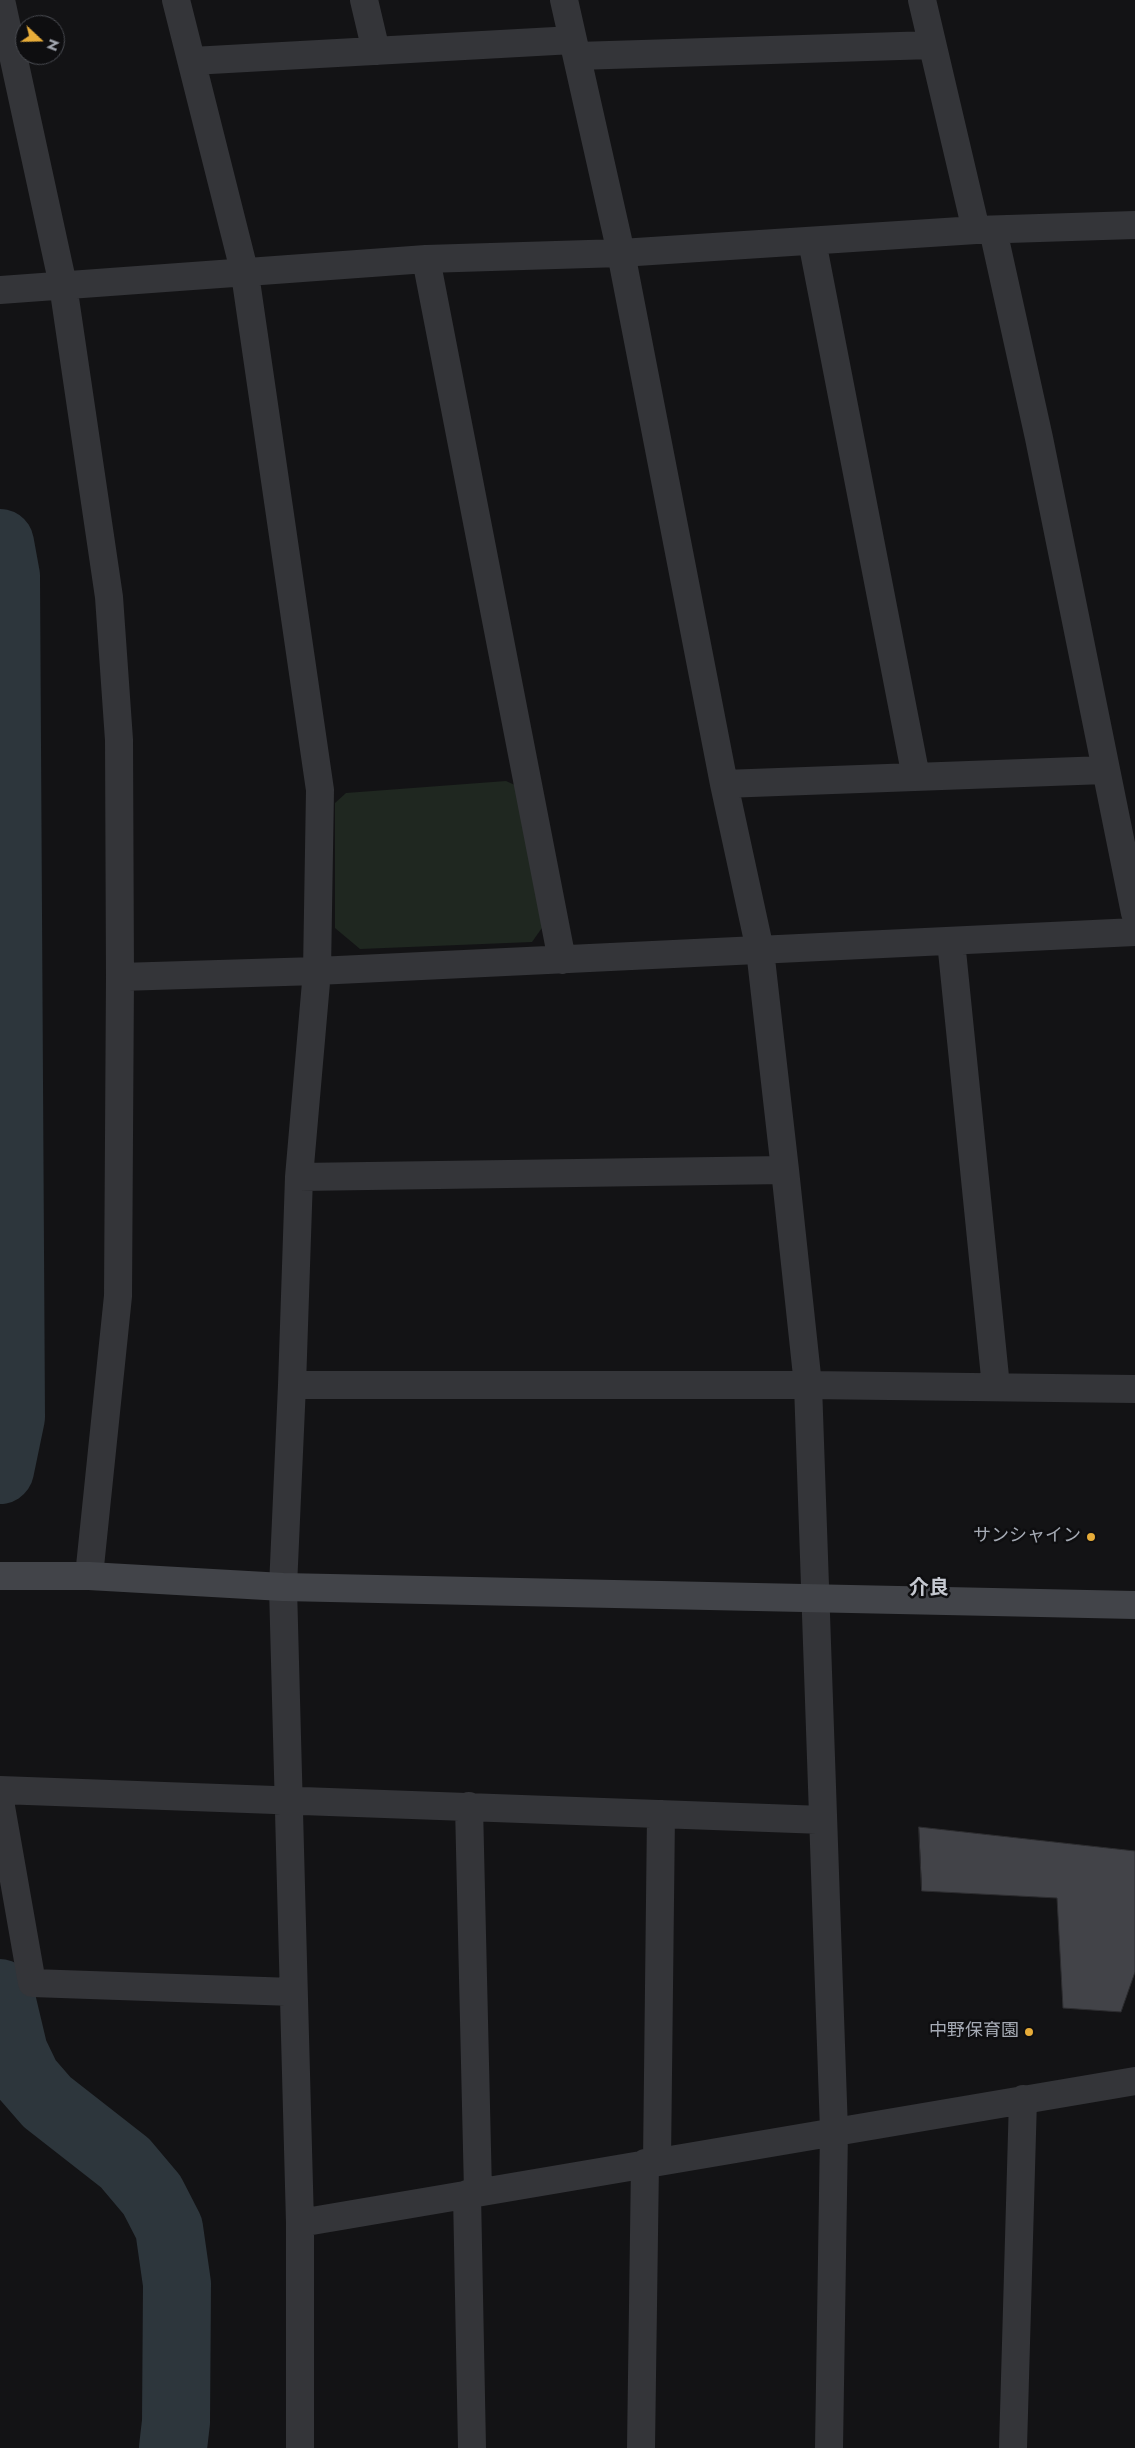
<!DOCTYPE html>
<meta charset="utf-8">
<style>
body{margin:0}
#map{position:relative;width:1135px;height:2448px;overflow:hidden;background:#131315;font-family:Jost,sans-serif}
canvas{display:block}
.north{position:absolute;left:15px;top:15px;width:50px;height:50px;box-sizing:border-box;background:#0e0e10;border:1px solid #4a4c52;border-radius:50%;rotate:111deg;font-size:14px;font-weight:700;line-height:20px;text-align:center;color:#a5aab4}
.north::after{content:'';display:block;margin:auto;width:18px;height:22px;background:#e7ac39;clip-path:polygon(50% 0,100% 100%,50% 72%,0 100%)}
</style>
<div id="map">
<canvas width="1135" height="2448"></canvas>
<div class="north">N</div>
</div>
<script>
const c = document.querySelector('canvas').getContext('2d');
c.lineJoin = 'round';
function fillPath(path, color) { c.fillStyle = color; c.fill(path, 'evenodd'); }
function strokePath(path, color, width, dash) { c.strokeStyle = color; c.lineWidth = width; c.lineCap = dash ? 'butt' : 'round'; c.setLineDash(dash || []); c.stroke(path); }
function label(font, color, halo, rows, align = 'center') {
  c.font = font + ' Jost,"Noto Sans JP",sans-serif'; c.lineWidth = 5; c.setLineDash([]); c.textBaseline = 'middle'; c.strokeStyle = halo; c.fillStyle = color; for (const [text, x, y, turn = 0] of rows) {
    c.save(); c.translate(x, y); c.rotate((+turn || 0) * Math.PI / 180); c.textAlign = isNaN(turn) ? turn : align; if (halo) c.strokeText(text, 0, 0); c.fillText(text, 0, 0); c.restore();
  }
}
fillPath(new Path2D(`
 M506,781L517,786L544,925L532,942L360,949L335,928V803L346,793Z`), '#1f2720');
strokePath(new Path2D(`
 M0,543L6,576L11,1417L0,1470
 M0,1993L14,2052L27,2079L47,2102L125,2163L152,2195L169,2228L177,2284L176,2422L173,2448`), '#2d363c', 68);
const building = new Path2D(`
 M919,1827L1135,1851V1972L1121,2012L1063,2008L1057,1898L922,1891Z`);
fillPath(building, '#424348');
strokePath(building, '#2d2d30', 1);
strokePath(new Path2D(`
 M1,0L63,285L109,597L119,740L120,977L118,1296L89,1576
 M176,0L245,274L320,790L317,971L299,1177L292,1385L283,1587L300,2223V2448
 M364,0L376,51
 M564,0L621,253L724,784L760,950L785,1170L808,1385L834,2131L829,2448
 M922,0L976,230
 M577,56L932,45
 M192,61L573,40
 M993,230L1039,438L1135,913
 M812,241L916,777
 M426,259L562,960
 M0,290L426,259L621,253L976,230L1135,225
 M724,784L1105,770
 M951,941L996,1387
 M120,977L317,971L1135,932
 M299,1177L785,1170
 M292,1385H808L1135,1389
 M0,1790L823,1820
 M0,1801L32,1983L293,1992
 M469,1806L478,2192
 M657,2161L661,1814
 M467,2194L472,2448
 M300,2223L1135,2081
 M641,2448L645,2163
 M1013,2448L1023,2099`), '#343539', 28);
strokePath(new Path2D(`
 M0,1576H89L283,1587L1135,1605`), '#424449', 28);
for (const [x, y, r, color] of [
 [1091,1537,5,"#e7ac39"],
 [1029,2032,5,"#e7ac39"]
]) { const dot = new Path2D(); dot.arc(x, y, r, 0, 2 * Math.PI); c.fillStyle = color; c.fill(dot); strokePath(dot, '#0e0e10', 2); }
label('18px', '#a5aab4', '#0e0e10', [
 ["サンシャイン",1081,1537],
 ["中野保育園",1019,2032]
], 'right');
label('bold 20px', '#c6c9d1', '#0e0e10', [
 ["介良",929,1589]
]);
</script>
